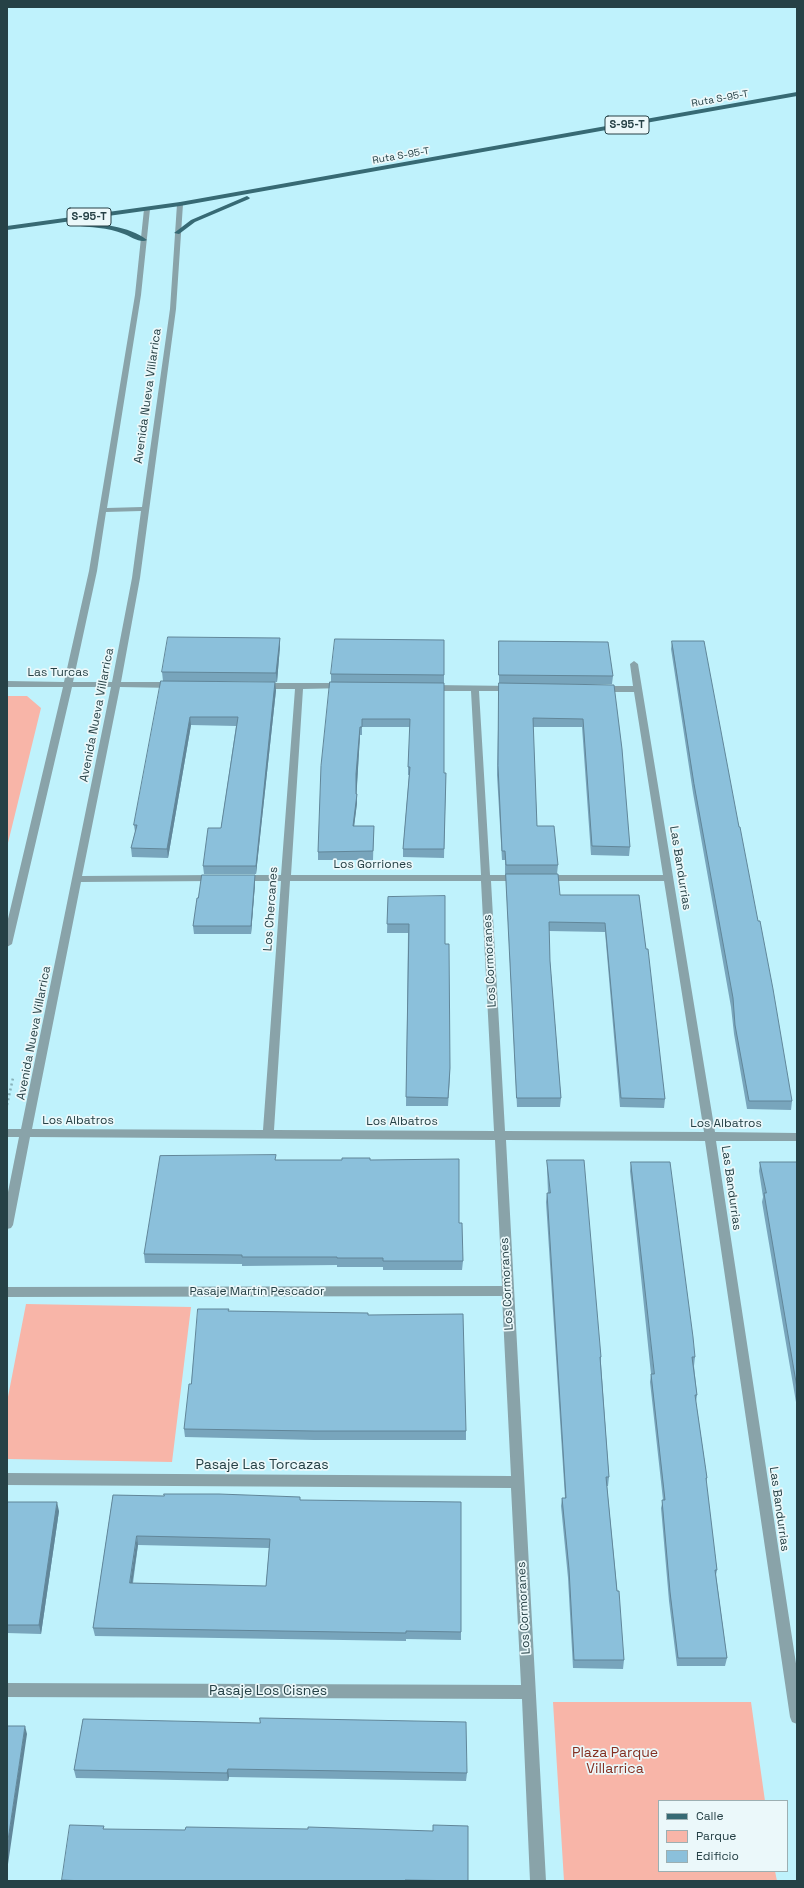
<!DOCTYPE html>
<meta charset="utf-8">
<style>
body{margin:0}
#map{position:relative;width:804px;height:1888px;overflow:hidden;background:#bff2fc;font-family:"Space Grotesk",sans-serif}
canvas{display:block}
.frame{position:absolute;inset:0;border:8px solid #264146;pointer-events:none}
.legend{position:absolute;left:658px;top:1800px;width:130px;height:72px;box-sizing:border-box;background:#ebf8fa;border:1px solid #9cafb2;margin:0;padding:5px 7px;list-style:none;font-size:12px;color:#264146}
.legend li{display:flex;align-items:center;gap:8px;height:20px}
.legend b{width:20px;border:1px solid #9cafb2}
</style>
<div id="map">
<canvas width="804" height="1888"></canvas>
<div class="frame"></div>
<ul class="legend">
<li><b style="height:5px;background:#376a74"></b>Calle</li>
<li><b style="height:11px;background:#f8b5a8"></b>Parque</li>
<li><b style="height:11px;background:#8bc0db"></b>Edificio</li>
</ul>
</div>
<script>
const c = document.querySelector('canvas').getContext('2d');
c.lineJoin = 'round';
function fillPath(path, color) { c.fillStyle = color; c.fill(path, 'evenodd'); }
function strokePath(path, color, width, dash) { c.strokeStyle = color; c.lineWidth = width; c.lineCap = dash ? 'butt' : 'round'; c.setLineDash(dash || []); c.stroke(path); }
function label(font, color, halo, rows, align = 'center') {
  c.font = font + ' "Space Grotesk",sans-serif'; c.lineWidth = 3.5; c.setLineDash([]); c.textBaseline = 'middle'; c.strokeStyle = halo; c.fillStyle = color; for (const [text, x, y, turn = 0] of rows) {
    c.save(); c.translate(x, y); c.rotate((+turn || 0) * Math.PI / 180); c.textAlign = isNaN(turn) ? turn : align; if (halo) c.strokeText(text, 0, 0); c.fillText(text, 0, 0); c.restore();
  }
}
fillPath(new Path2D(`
 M7,696H27L41,708L7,847Z
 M26,1304L191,1307L172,1462L7,1459V1402Z
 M553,1702H751L765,1801H659V1871H775L777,1881H564Z`), '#f8b5a8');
strokePath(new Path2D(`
 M7,1105L13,1078`), '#87b1b9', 2.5, [2, 3]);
fillPath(new Path2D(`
 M180,202L183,204L176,309L140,578L121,682H174L178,685L174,688L120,687L82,876L214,875L219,878L214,881L81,882L32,1129L263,1130L281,881H242L237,878L242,875H281L295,689H262L258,686L262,683H342L346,686L345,688L303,689L291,875H481L471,691H432L428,688L432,685L515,686L516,688L512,691H479L490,875H518L523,878L518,881H491L505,1131L704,1132L664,881H546L541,878L546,875H663L634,692H602L598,689L602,686H633L630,664L634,661L638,664L715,1132L797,1133V1141H716L797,1670V1724L792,1722L790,1717L705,1141L506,1140L546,1881H530L522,1699L7,1697V1683L521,1685L511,1488L7,1485V1473L511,1476L502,1296L7,1297V1287L502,1286L495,1140L30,1137L13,1225L11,1228L7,1229V1197L19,1137H7V1129H21L111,687H72L12,944L7,947V923L63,687H7V681L64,682L89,571L135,295L144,209L147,207L150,209L141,295L107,508L142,507L170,309L177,204ZM141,511L132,578L112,682H73L97,571L106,512ZM290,881H481L494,1131L274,1130Z`), '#89a3a9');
fillPath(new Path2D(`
 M797,92V96L180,206L7,230V226L180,202Z
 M247,196L250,198L249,199L195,222L179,234L174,233L191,220Z
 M76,222C97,223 130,226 147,240C141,244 130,236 124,234C107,227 91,228 74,225V223Z`), '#376a74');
fillPath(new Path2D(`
 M280,638V646L277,682L213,681L276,690L256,874H204L203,866L221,828L236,726L191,725L168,858L132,857L131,848L135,832L134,825L163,681L162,672Z
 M444,640V773H446L444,858L403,857V849L409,775H408V767L410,727H362V735H360L357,783L356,794H357V803L354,826H374L373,860H318V852L331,682V674Z
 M499,641L613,676L612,684H508L614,685L630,847L629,856L591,855L582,727H533L537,826L558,865L557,874H505V860H502L497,775L499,683Z
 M672,641L792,1101L791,1110L747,1109L734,1034L731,1007L693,793L671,649Z
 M506,874L560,895H639L665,1099L664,1108L620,1107L605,932L549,931L550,961L561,1098L560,1107H517L506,882Z
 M255,875V884L251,934H194L193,926L198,898Z
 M388,897L445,944L450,1077L448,1106H406L408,933H387Z
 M276,1160H370L459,1223L463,1261L462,1270H383V1267H337V1265L242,1266V1264L145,1263L144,1254Z
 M547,1160L601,1357V1364L609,1477L608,1486H607L624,1660L623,1669L573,1668L568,1578L561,1506L562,1498H565L546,1202L547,1193H548L547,1168Z
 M631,1162L695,1357L694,1366L697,1395L696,1402L707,1478L706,1483L717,1570L716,1575L727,1658L725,1666H677L669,1601L661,1508L663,1500L650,1382L651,1374L630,1171Z
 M760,1162H797V1408L765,1220L762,1202L763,1197L759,1171Z
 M229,1311L368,1315L466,1431V1440H314L185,1437L184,1429L191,1384Z
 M113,1495L301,1500L461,1632V1640L406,1639V1641L95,1636L93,1628ZM138,1545L269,1548L266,1586L133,1583Z
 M7,1502L59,1511L41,1634L7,1633Z
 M83,1719L467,1773L466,1781L229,1777L228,1781L76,1778L74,1770Z
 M104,1829L468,1881H62Z`), '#78a5bc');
fillPath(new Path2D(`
 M280,638V646L277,682L276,673Z
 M275,682L276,690L256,874V866Z
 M190,717L191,725L168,858L167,849Z
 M360,727V735L356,803V774Z
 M357,794V803L353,835V826Z
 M255,875V884L251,934V926Z
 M57,1502L59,1511L41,1634L39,1625Z
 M137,1536L138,1545L131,1591L130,1583Z
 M25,1726L27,1734L7,1871V1847Z
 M228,1769L229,1777L228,1781L227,1773Z`), '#618699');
const building = new Path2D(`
 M168,637L280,638L276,673L162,672Z
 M335,639L444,640V675L331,674Z
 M499,641L608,642L613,676L499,675Z
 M672,641H704L739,827H740L758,921H760L773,989L792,1101H749L735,1025L733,998L694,784Z
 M161,681L275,682L256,866H203L208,828H221L238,717H190L167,849L131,848L137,825H134Z
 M330,682L444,683V773H446L444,849H403L410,767H408L410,719H362V727H360L356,774V794H357L353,826H374L373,851L318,852L321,766Z
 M499,683L614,685L622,749L630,847L592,846L583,719L533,718L537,826H554L558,865H506L505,851H502L498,766Z
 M506,874H558L560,895H639L646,949H648L665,1099L621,1098L605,923L549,922L550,961L561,1098H517Z
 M202,875H255L251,926H193L197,898H198Z
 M445,896V944H449L450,1068L448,1098L406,1097L409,924H387L388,897Z
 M276,1155L275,1160H342V1158H370V1160L459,1159V1223H462L463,1261H383V1258H337V1257H242V1255L144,1254L160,1156Z
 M547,1160H584L601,1357H600L609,1477H606L617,1591H619L624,1660H574L569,1569L562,1498H566L547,1193H550Z
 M631,1162H670L693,1337L695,1357H692L697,1395H695L707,1478H706L717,1570H715L727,1658H678L670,1592L662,1500H665L651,1374H654Z
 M760,1162H797V1388L767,1211L764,1193H766Z
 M198,1309H229L228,1311L368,1313V1315L463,1314L466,1431H314L184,1429L189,1384H191Z
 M164,1494H219L300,1497V1500L461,1502V1632L406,1631V1633L93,1628L113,1495L164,1496ZM137,1536L270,1539L266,1586L130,1583Z
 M7,1502H57L39,1625H7Z
 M260,1718L466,1722L467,1773L228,1769L227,1773L74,1770L83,1719L260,1723Z
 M7,1726H25L7,1847Z
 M70,1825L104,1826L103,1829L185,1830L186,1827L308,1829V1827L433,1831V1825L468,1826V1881L405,1880V1881H85L62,1880Z`);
fillPath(building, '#8bc0db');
strokePath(building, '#618699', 1);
label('10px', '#264146', '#ebf8fa', [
 ["Ruta S-95-T",720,99,-10],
 ["Ruta S-95-T",401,156,-10]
]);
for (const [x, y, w] of [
 [627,125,44],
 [89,217,44]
]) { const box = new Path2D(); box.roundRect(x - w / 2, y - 9, w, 18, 3); c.fillStyle = '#ebf8fa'; c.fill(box); strokePath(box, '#264146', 1); }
label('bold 11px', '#264146', null, [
 ["S-95-T",627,125],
 ["S-95-T",89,217]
]);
label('12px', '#264146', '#ebf8fa', [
 ["Avenida Nueva Villarrica",148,396,-82],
 ["Las Turcas",58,673],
 ["Avenida Nueva Villarrica",97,715,-79],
 ["Los Gorriones",373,865],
 ["Las Bandurrias",680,868,81],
 ["Los Chercanes",271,909,-86],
 ["Los Cormoranes",490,961,-93],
 ["Avenida Nueva Villarrica",34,1033,-79],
 ["Los Albatros",78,1121],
 ["Los Albatros",402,1122],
 ["Los Albatros",726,1124],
 ["Las Bandurrias",731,1188,82],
 ["Los Cormoranes",507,1284,-93],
 ["Pasaje Martín Pescador",257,1292],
 ["Las Bandurrias",779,1509,82],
 ["Los Cormoranes",524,1608,-93]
]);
label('14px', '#264146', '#ebf8fa', [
 ["Pasaje Las Torcazas",262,1465],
 ["Pasaje Los Cisnes",268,1691]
]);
label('14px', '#843022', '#ebf8fa', [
 ["Plaza Parque",615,1753],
 ["Villarrica",615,1769]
]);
</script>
